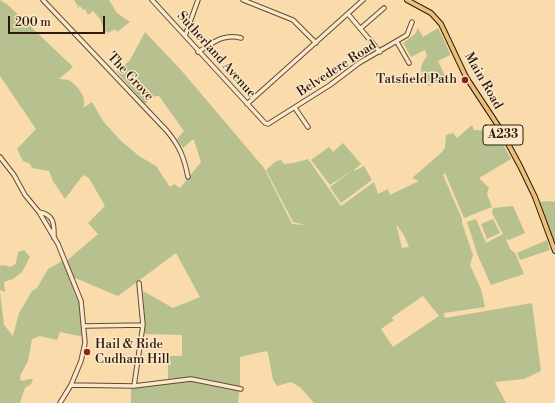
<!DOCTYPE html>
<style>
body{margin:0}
#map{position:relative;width:555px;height:403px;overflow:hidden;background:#f9dbac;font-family:"Libre Bodoni",serif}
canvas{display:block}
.scale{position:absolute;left:8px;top:16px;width:97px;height:18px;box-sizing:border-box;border:2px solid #2c1b0d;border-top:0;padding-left:5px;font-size:12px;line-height:14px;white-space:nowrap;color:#2c1b0d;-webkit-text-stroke:3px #fbe8c9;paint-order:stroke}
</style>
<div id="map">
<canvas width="555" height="403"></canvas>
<div class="scale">200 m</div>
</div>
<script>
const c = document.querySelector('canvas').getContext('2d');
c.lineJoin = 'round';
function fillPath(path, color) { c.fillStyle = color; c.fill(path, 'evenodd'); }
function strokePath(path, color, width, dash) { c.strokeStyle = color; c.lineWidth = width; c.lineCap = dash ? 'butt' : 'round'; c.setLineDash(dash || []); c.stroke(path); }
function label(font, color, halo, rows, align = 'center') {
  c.font = font + ' "Libre Bodoni",serif'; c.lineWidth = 3; c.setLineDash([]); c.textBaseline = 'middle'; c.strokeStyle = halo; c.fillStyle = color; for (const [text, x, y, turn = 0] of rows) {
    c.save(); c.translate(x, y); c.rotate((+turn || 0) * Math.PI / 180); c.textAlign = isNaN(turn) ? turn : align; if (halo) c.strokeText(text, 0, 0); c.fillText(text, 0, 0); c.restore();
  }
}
fillPath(new Path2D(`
 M0,0L8,5L73,67L59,79L69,80C77,86 88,97 83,108L92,102L103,121L120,140L139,156L156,166L170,187L174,184L180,188L201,162L194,140H192L183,148L177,139L184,131L159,96H155L145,104L117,72L130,60L145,32L181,70L264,168L292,224L306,225L293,222L266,170L276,161L281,160L284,164L294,163L308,159L341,206L374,182L378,194L388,189L390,195L419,181L412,178L441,153L445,148L446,135L453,133L457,138L472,125L474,130L496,131L511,159L479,178L489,188L487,194L492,207L464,218L445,173L443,175L462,219V223L473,255L470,265L481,289L485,307L444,313L445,318L532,303L541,371L524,379L495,382L506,403H314L300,387L291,382L277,386L273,380L268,353L266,351L240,357V385L238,403H131V388L193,381L191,377L168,379V356H182V335L145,334L143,291L173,308L200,297L176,253L118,296L68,275L79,303L84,337L60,332L57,340L40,336L32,339L28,361L20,376L21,381L31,379L33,380L31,384L25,388L20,403H0V292L4,325L13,336L19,313L32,291L37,288L48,269L62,261L64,263L98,234L88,223L105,206L89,178L83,175L65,199L53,181L49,171L32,168L30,164L23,161L17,149L36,129L0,76ZM396,224L404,235L409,247L402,248ZM423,296L439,316L393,347L381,329L394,320L391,318Z
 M74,0H109L117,13L130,22L117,32L115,29L108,33L106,31L105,33L100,19L93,11L88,15L85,9L83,10L80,6L77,9L78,6Z
 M418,28L423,37L438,28L449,51L450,55L438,61L446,78L444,81L428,86C420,74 418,68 427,56L425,50L411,57L403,43L415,34Z
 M343,143L361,164L354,170V171L364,166L372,180L341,203L330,187L353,170L330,185L311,160L329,147L333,152Z
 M550,201L555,202V243L540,202Z
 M513,206L525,233L509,240L506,239L510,249L515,253L524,274L491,285L478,256L467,222L476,219L486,243L503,234L492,213L493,208Z
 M493,219L500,233L487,239L481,224Z
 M547,240L550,250L520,260L517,253Z
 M24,250L30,257L22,272L13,279L4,282L5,292L0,290V264L1,266L4,265L11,267L16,263L18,252Z`), '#b6c18f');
const minor = new Path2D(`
 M43,0L167,131C180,147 184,157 188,177
 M152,0L265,123L268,124L330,85L359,63L407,35L412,22
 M243,0L293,20L316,43
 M348,14L380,52
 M361,28L384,8
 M185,36L198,0
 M397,42L409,63
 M198,52C213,43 223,33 241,38
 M247,104L363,0
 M295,108L308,127
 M0,157L14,175L25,195L39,212L58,244L81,301L85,343L81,361L71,385L60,403
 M39,212C55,215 54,225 54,238
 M85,326L143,325
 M71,385L134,386L191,379L241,389
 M134,386L143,325L139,283`);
const major = new Path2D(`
 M407,0L431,13L441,24L466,77L499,127L520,166L535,197L555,251`);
strokePath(minor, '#5f4b35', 5.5);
strokePath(major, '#2c1b0d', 6);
strokePath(minor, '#fbe8c9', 3.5);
strokePath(major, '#ecbe76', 4);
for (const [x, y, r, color] of [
 [465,80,4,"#8f2418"],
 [87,352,4,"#8f2418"]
]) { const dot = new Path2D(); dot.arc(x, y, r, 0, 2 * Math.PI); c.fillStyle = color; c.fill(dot); strokePath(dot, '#fbe8c9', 1.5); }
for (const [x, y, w] of [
 [503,135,40]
]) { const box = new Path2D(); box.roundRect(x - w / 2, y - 10, w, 20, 3); c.fillStyle = '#fbe8c9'; c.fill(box); strokePath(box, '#2c1b0d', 1); }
label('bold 12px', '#2c1b0d', null, [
 ["A233",503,135]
]);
label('13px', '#2c1b0d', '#fbe8c9', [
 ["Sutherland Avenue",216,55,48],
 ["Belvedere Road",337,69,-33],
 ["The Grove",130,77,47],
 ["Main Road",483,81,60]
]);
label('13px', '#2c1b0d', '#fbe8c9', [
 ["Tatsfield Path",457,80],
 ["Hail & Ride",95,345,"left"],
 ["Cudham Hill",95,360,"left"]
], 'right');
</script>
